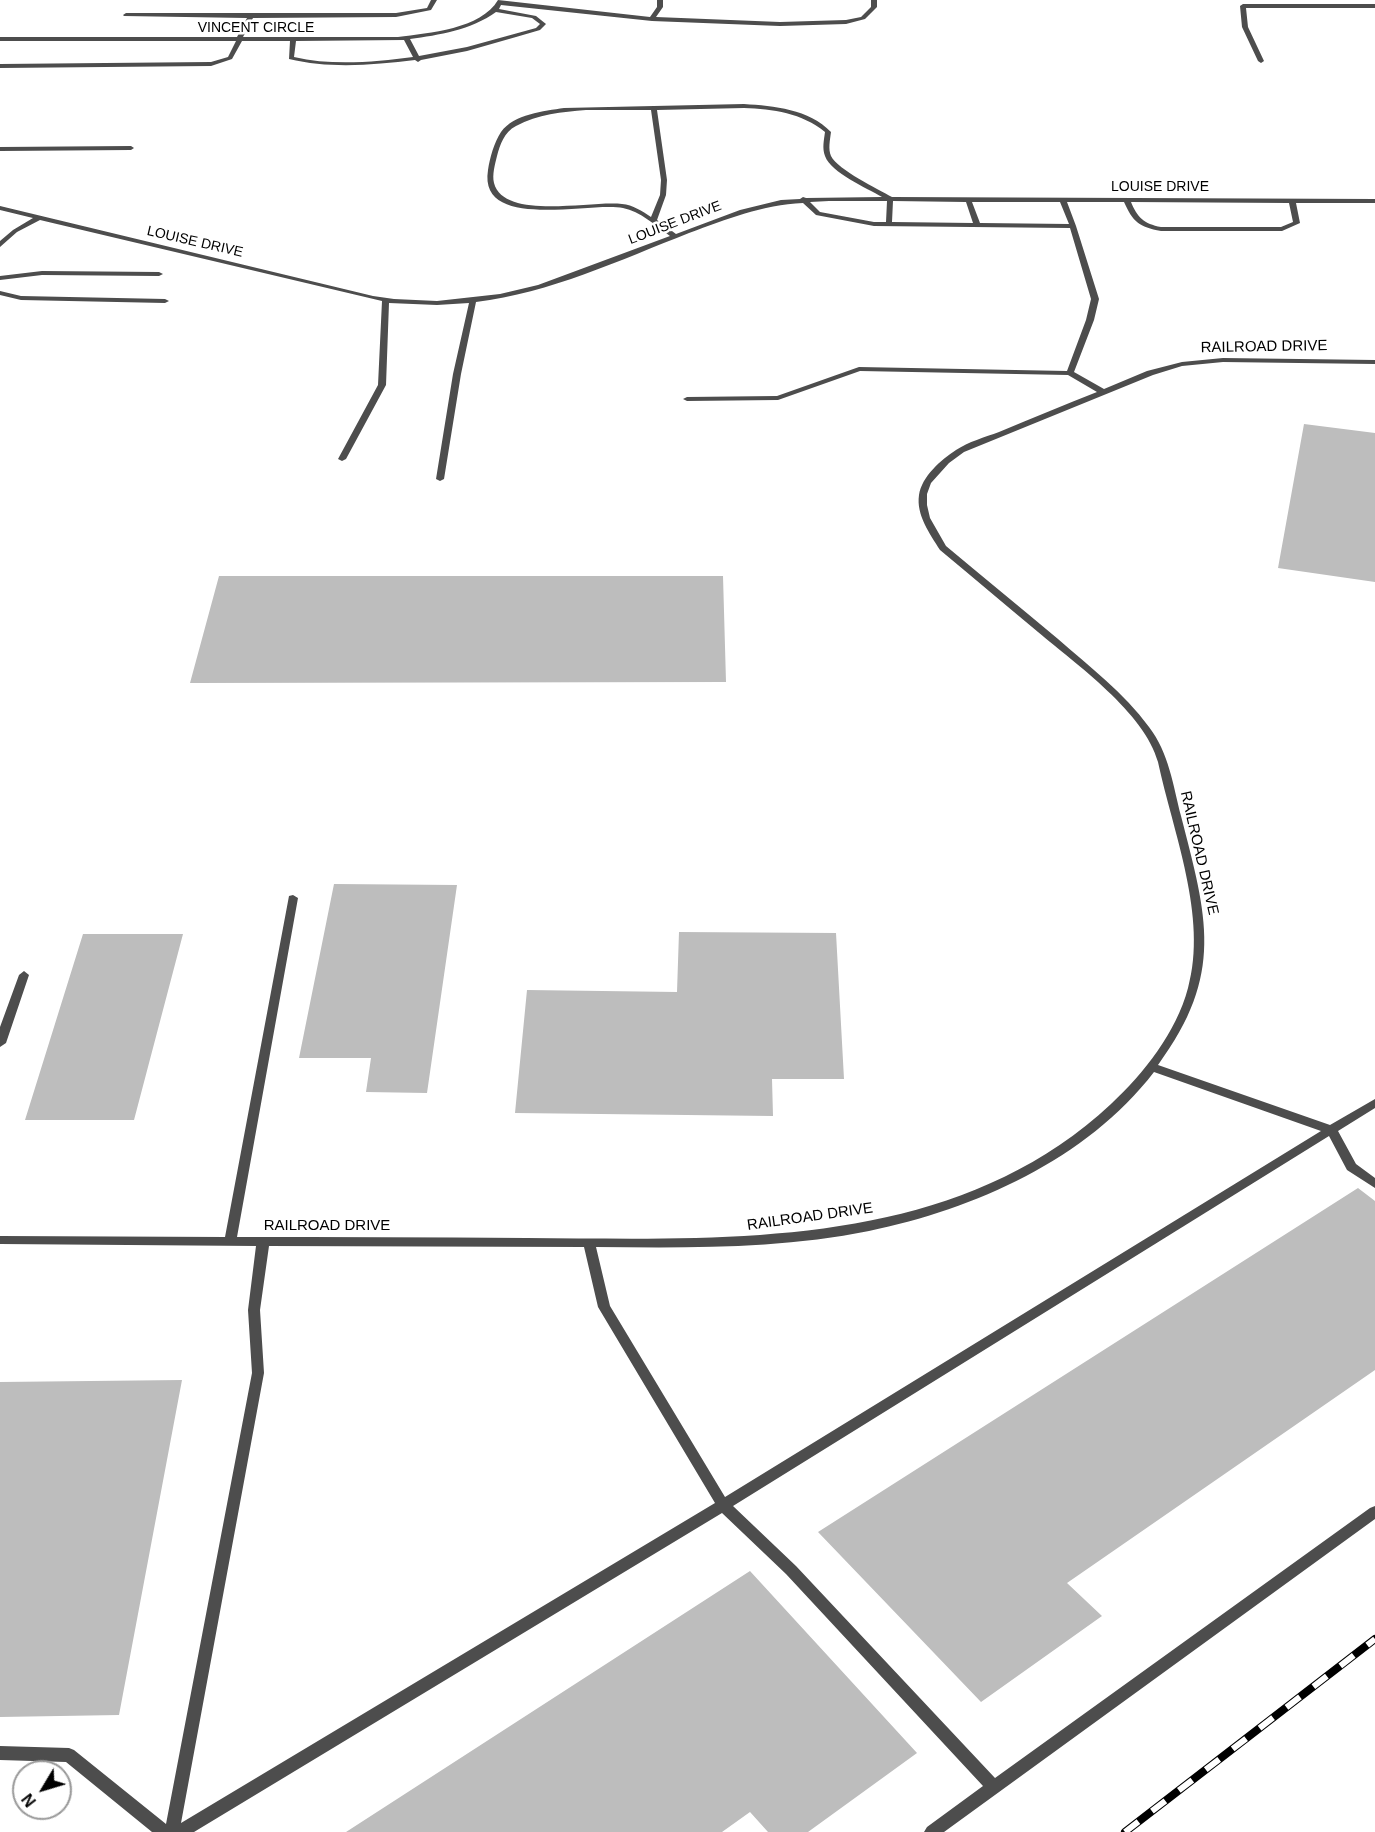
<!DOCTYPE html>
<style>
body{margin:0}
#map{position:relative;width:1375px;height:1832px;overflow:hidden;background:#fff;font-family:Helvetica,sans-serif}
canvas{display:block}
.north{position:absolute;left:12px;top:1760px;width:60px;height:60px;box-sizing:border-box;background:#fff;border:2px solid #999;border-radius:50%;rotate:232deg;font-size:16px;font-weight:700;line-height:24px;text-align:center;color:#000}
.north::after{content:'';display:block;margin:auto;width:21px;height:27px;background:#000;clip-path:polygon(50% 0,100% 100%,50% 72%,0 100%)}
</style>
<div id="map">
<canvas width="1375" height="1832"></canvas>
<div class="north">N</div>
</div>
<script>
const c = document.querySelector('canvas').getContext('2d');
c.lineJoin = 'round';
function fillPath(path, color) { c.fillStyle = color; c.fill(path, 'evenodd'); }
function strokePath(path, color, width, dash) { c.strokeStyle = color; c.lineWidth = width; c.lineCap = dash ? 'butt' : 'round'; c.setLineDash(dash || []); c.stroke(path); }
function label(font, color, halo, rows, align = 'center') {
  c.font = font + ' Helvetica,sans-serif'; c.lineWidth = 5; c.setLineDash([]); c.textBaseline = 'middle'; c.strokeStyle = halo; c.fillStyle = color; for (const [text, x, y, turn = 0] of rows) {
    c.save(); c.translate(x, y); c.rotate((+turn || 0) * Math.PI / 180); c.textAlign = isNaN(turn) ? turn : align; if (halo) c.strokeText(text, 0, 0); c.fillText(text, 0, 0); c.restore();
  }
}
fillPath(new Path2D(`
 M1304,424L1375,433V582L1278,568Z
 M219,576H723L726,682L190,683Z
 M334,884L457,885L427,1093L366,1092L371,1058H299Z
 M679,932L836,933L844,1079H772L773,1116L515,1113L527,990L677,992Z
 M83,934H183L134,1120H25Z
 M1358,1188L1375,1201V1370L1067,1583L1102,1616L981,1702L818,1532Z
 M182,1380L119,1715L0,1717V1382Z
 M750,1571L917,1753L808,1832H768L750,1812L722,1832H346Z`), '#bdbdbd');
fillPath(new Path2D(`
 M431,0H437L431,10L396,17L253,18L243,37H398C429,33 481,29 498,0L650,17L657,7V0H663V7L656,17L780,22L846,20L861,17L871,7V0H877V7L865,19L846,24L780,26L652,21L501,5L499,9L536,16L546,24L540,30L516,37L467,51L421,60L418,62L415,60C374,65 330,69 289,59L290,41H242L232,59L211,66L0,68V64L211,62L228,57L236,41H0V37H237L247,18L124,16L123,15L126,13H396L427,8ZM496,12L532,18L540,24L536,28L467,47L419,56L410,39C439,35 471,30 496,12ZM404,40L413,57C375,62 332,66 294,57L296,41Z
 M1375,4V8H1246L1248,27L1264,61L1261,63L1258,61L1242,27L1240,6L1243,4Z
 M744,104C774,106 809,109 831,132C830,140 828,149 831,156C838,170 878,189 892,197L1375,199V203H1296L1300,223L1282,231H1161C1139,227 1133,222 1124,202H1067L1076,226L1099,299L1094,320L1074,372L1104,389L1147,371L1182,362L1223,358L1375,360V364L1223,362L1182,366L1153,375L964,452L949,463L931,483L927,494V505L930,518L946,546C983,577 1021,608 1058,639C1090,667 1124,693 1149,727C1169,753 1173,785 1181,816C1207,917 1225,974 1158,1065L1330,1125L1375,1099V1108L1338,1131L1356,1164L1375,1178V1188L1347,1170L1329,1136L733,1506L796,1566L995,1778L1370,1508L1375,1506V1519L944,1832H924L927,1827L983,1786L786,1574L722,1513L194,1832H152L66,1762L0,1760V1746L69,1748L74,1750L166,1824L252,1373L248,1310L256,1246L0,1244V1236L225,1237L289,896L293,895L298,898L237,1237C333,1237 430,1237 526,1238C727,1239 952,1252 1111,1104C1144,1073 1176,1033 1188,988C1208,917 1173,832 1158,762C1145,713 1076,664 1038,632C1005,605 973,577 940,550C930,534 916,515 919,495C922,476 941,460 956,450C968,442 985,437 999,432C1032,418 1064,405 1097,392L1068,375L860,371L778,400L687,401L683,399L687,397L777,396L859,367L1067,371L1086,320L1091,299L1070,228L874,226L816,215L803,203C762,205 727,219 689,233C620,260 550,293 476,302L461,374L444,479L440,481L436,479L453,374L469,303L437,305L389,303L386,385L346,459L342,461L338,459L378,385L382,301L40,220L17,232L0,247V241L13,230L33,218L0,210V206L373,296L394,299L437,301L500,294L538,285L670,236C656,226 640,211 623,208C591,201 478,232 488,170C490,157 494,143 501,132C514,114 544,111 564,108ZM744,108C773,109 802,113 825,132C824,140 822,148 825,156C831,173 867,188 882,197L806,198L803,197L800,199L781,200L740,210L676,234L657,220L666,195L667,180L657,110ZM586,110H651L661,180L660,195L651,217C642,211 633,205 622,204C592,200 504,221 494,183C492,175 495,164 497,156C500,145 504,132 516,126C538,114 562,112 586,110ZM829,201H887L886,222H874L820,212L810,202ZM893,201L966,202L973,223L892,222ZM972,202H1060L1069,224L980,223ZM1131,202L1289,203L1293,222L1281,227H1161C1144,224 1137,217 1131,202ZM1154,1072L1321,1131L725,1497L610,1306L596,1247C687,1248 780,1249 869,1231C975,1209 1086,1160 1154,1072ZM269,1246L584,1247L598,1307L715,1503L181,1823L264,1373L260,1310Z
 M0,147L131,146L134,148L131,150L0,151Z
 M42,271L159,272L163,274L159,276L42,275L0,280V276Z
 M0,291L21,296L165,299L169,301L165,303L21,300L0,295Z
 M24,971L29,975L6,1043L0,1047V1027L19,975Z`), '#4d4d4d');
const rail = new Path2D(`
 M1125,1832L1375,1639`);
strokePath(rail, '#000', 8);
strokePath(rail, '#fff', 6, [17]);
label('14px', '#000', '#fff', [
 ["VINCENT CIRCLE",256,28],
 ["LOUISE DRIVE",1160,187],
 ["LOUISE DRIVE",675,223,-21],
 ["LOUISE DRIVE",195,242,13]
]);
label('15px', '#000', '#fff', [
 ["RAILROAD DRIVE",1264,347,-1],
 ["RAILROAD DRIVE",1199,853,77],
 ["RAILROAD DRIVE",810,1217,-8],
 ["RAILROAD DRIVE",327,1226]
]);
</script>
